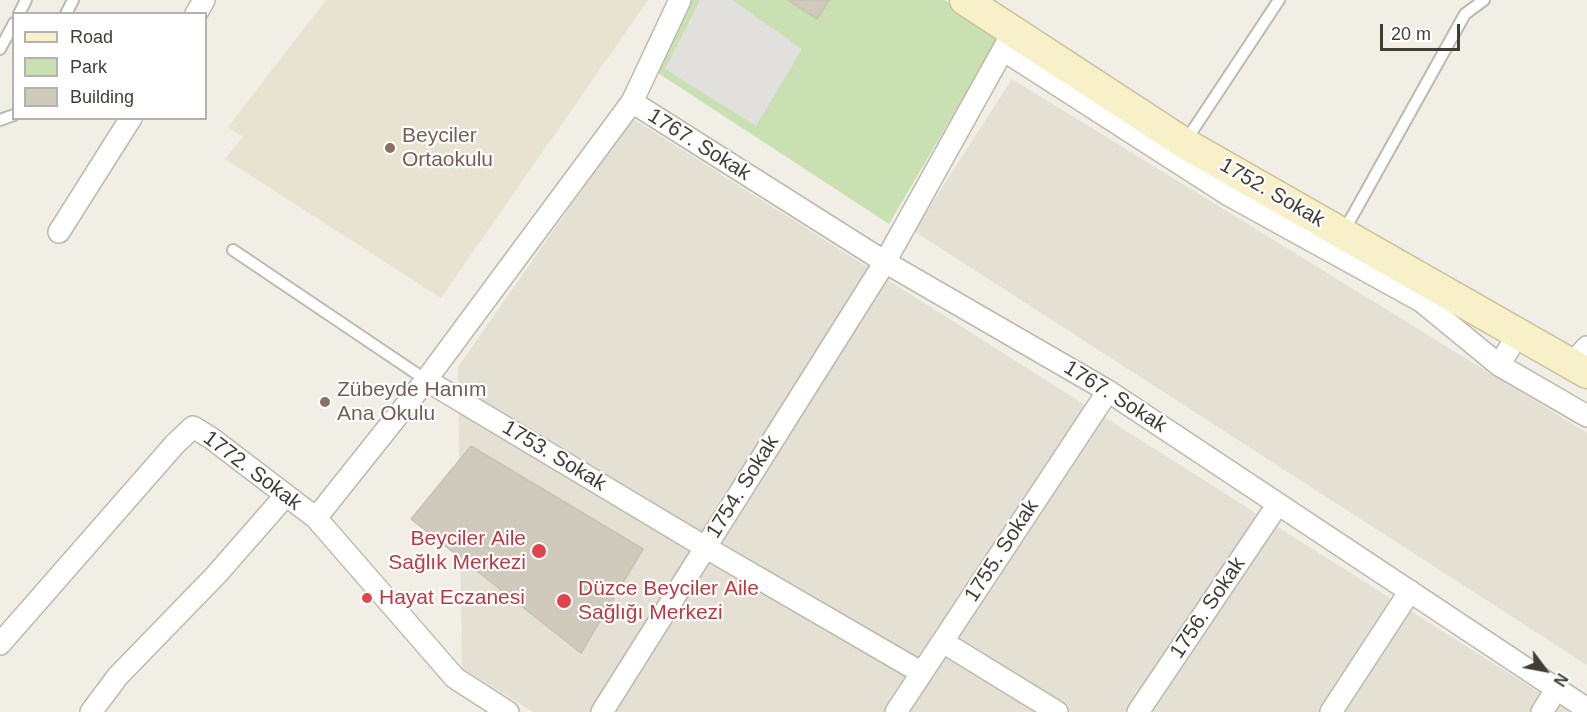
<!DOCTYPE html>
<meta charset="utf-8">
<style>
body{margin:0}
#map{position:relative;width:1587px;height:712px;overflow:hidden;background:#f0eee5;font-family:Arial,sans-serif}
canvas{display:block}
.legend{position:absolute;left:12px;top:12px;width:195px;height:108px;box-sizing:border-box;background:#fff;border:2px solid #b3b2af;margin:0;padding:8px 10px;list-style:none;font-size:18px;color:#423e36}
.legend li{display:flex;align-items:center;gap:12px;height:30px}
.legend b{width:30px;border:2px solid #b3b2af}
.north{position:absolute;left:1515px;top:640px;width:60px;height:60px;-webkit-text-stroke:4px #fff;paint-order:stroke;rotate:122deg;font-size:16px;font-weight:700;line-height:24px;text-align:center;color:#423e36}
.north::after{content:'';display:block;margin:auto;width:21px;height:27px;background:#423e36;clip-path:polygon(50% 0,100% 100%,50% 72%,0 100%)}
.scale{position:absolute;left:1380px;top:24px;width:80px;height:27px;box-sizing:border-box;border:3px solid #423e36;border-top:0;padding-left:8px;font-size:18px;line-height:21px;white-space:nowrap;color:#423e36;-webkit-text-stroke:4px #fff;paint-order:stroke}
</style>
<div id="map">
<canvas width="1587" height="712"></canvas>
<ul class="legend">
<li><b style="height:8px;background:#f7f0c8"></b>Road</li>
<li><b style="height:16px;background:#c8e0b2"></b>Park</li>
<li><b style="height:16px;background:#d0cabc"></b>Building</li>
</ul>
<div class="north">N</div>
<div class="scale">20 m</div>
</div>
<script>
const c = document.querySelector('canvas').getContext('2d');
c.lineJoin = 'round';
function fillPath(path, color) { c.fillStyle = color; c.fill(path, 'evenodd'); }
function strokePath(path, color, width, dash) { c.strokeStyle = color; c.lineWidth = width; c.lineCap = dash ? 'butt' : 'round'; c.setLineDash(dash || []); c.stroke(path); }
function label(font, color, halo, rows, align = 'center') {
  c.font = font + ' Arial,sans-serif'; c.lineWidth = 4.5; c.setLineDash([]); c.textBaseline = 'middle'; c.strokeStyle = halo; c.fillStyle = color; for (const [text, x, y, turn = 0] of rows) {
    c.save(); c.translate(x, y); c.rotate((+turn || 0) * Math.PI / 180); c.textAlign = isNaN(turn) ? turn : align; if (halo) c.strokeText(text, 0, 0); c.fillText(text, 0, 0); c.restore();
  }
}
fillPath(new Path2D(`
 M1012,79L1587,433V665L914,231Z
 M632,118L1570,712H533L462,668L458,367Z`), '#e4e0d4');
fillPath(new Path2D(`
 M326,0H648L441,298L225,159L243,137L228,127Z`), '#e8e3d1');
fillPath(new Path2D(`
 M692,0H944L1001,33L889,224L658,73Z`), '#c8e0b2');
fillPath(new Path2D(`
 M700,0H732L802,49L756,126L665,69Z`), '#e2e0dd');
const building = new Path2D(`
 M788,0H829L817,19Z
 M471,446L643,549L581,653L411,519Z`);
fillPath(building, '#d0cabc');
strokePath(building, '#cac2b0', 1.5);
const lane = new Path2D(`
 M19,14L26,0
 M66,14L73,0
 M0,49L14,23
 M0,120L14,115
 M1185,142L1279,0
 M1344,231L1465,14L1484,0
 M233,250L426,380`);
const street = new Path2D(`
 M196,14L204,0
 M1003,50L1227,194L1421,301L1499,365L1587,416
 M632,102L885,262L1108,391L1587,709
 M59,232L131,118
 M1572,364L1587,347
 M1499,365L1519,333
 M426,380L705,547L922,673
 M316,518L455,678L508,712
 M943,642L1057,712
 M0,644L175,444L193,427L211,438L316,518L426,380L632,102L680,0
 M91,712L118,676L216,575L286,495
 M602,712L885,262L1013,32
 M896,712L1108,391
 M1138,712L1278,504
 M1331,712L1410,591
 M1542,712L1557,688`);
const secondary = new Path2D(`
 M965,0L1184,143L1587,373`);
strokePath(lane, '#bdb9ac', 14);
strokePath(street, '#bdb9ac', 24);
strokePath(secondary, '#cbc29a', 33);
strokePath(lane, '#fff', 10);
strokePath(street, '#fff', 21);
strokePath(secondary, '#f7f0c8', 30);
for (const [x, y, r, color] of [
 [390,148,6,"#8d6e63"],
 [325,402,6,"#8d6e63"],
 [539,551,8,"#e0444e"],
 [367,598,6,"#e0444e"],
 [564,601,8,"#e0444e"]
]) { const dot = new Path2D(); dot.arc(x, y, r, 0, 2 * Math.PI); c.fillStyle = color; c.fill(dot); strokePath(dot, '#fff', 2); }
label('21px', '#785e54', '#fff', [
 ["Beyciler",402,136],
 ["Ortaokulu",402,160],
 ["Zübeyde Hanım",337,390],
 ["Ana Okulu",337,414]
], 'left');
label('21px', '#423e36', '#fff', [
 ["1767. Sokak",699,145,32],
 ["1752. Sokak",1272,193,30],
 ["1767. Sokak",1115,397,32],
 ["1753. Sokak",554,456,31],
 ["1772. Sokak",252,471,37],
 ["1754. Sokak",743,487,-58],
 ["1755. Sokak",1002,551,-57],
 ["1756. Sokak",1208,608,-56]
]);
label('21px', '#be3a42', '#fff', [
 ["Beyciler Aile",526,539,"right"],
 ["Sağlık Merkezi",526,563,"right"],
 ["Düzce Beyciler Aile",578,589],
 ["Sağlığı Merkezi",578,613],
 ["Hayat Eczanesi",379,598]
], 'left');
</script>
